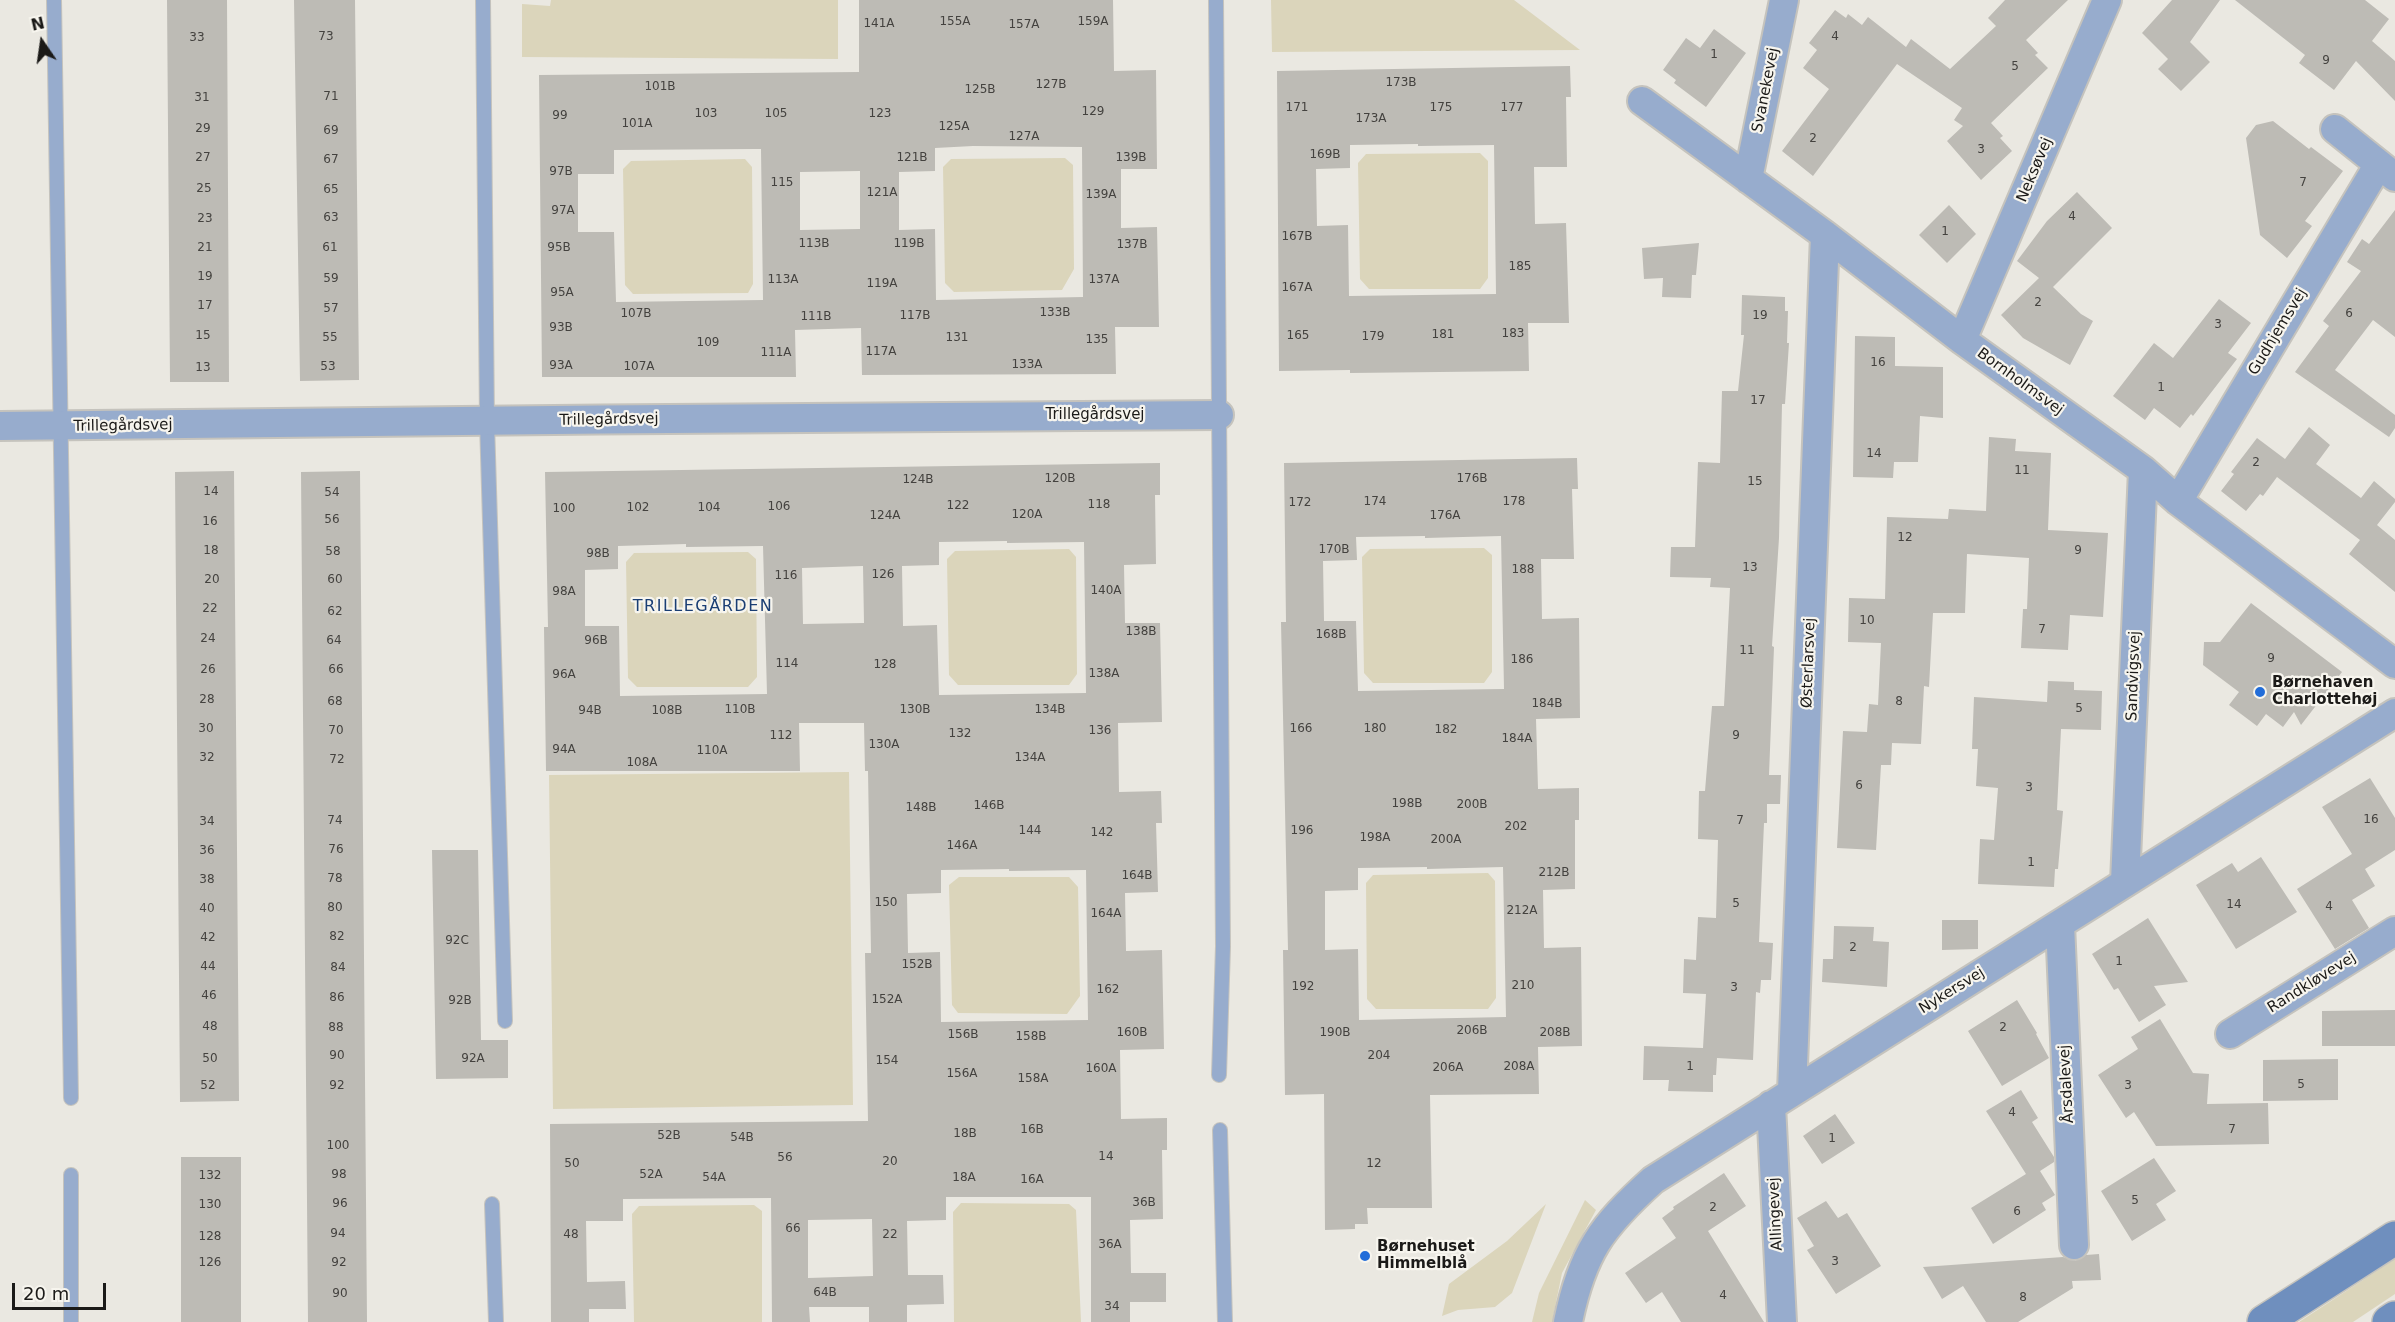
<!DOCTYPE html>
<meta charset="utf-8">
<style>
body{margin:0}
#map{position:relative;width:2395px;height:1322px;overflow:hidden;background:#eae8e1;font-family:"DejaVu Sans",sans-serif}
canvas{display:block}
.north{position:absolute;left:12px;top:12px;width:60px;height:60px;-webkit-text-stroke:4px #f7f5ee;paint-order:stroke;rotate:347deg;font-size:16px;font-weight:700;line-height:24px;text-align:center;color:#1b1a18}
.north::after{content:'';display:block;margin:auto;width:21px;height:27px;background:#1b1a18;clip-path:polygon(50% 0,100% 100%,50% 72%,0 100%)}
.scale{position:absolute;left:12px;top:1283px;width:94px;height:27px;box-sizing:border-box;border:3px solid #1b1a18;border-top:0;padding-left:8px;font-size:18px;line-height:21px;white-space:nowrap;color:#1b1a18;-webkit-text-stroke:4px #f7f5ee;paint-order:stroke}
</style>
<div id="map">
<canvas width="2395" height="1322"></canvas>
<div class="north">N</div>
<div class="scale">20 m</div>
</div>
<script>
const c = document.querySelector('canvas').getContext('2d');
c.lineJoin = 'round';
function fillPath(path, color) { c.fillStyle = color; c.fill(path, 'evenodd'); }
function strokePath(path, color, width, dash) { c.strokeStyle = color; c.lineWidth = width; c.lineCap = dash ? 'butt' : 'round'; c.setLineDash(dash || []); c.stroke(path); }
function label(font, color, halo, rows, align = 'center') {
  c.font = font + ' "DejaVu Sans",sans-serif'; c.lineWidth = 4.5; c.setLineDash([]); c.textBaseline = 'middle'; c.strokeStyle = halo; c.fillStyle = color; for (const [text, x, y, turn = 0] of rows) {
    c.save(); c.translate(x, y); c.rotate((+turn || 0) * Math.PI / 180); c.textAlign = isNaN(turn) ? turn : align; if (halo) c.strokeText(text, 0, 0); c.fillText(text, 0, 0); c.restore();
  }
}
fillPath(new Path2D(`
 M551,0H838V59L522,57V4L550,6Z
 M1271,0H1514L1580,50L1272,52Z
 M1480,153L1488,161V278L1480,289H1369L1360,279L1358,163L1366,154Z
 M1065,158L1073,165L1074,269L1062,290L954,292L945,283L943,167L951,159Z
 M745,159L752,167L753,284L748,293L633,294L625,285L623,169L631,161Z
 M1484,548L1492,555V672L1484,683H1373L1364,673L1362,557L1370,549Z
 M1069,549L1076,557L1077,674L1069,685H958L949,675L947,559L955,551Z
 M748,552L756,559L757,677L748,687H637L628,678L626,562L634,553Z
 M849,772L853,1105L553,1109L549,775Z
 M1488,873L1495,881L1496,998L1488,1009H1376L1367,999L1366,883L1373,875Z
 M959,877H1069L1078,887L1080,996L1067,1014L958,1013L952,1005L949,885Z
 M1585,1200L1596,1210L1562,1273L1552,1322H1532L1539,1293Z
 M961,1203L1069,1204L1076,1210L1081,1322H954L953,1212Z
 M1546,1204L1512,1293L1495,1307L1458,1310L1442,1316L1449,1284L1507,1241Z
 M754,1205L762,1211V1322H634L632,1214L639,1206Z
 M2395,1259V1294L2353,1322H2299Z`), '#dbd5bb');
fillPath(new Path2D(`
 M167,0H227L229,382H170Z
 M294,0H355L359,380L300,381Z
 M859,0H1113L1114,71L1156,70L1157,169H1121V228L1157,227L1159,327H1115L1116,374L862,375L861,328L795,330L796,377H542L539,75L859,72ZM973,146L1082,147L1083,297L936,300L935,229L899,230V172L935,171V148ZM754,149H761L763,300L616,302L614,232H578V174H614V150ZM860,171V229L800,230V172Z
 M2005,0H2068L2026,40L2038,53L2035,55L2048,68L1991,123L2003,136L2000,138L2012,151L1981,180L1947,141L1963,126L1954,120L1962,108L1897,64L1813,176L1782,151L1829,89L1803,68L1817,50L1809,43L1835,10L1846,18L1848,14L1862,25L1868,17L1906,47L1911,39L1950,69L1996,26L1988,18Z
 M2172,0H2220L2190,42L2210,62L2181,91L2158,69L2168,59L2142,33Z
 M2235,0H2365L2389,19L2372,41L2395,61V101L2356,61L2334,90L2299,63L2305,55Z
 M1714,29L1746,53L1706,107L1674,83L1676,80L1663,70L1686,38L1700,48Z
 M1570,66L1571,97H1566L1567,167H1534L1535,224L1566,223L1569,323H1528L1529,371L1350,373V370L1279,371L1277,71ZM1418,144V146L1494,145L1496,294L1349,296L1348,225L1317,226L1316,169L1350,168V145Z
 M2273,121L2309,149L2311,147L2343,171L2305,221L2312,226L2287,258L2260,235L2246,138L2256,125Z
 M2077,192L2112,228L2053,287L2081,314L2093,321L2070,365L2023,338L2001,315L2039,278L2017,261L2047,221Z
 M1949,205L1976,234L1947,263L1919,235Z
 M2395,210V337L2373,320L2335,370L2395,415V428L2389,437L2295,372L2329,326L2323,321L2361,271L2347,262L2362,239L2369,244Z
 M1699,243L1696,275H1692L1691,298L1662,297L1663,278L1644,279L1642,248Z
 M1742,295L1785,297V311H1788L1787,343H1789L1785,404H1782L1779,538L1772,646L1774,647L1769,775H1781L1780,804H1767V823H1764L1759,942L1773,943L1771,980H1761L1760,993L1756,992L1753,1060L1717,1058L1716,1075H1713V1092L1668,1091L1669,1080H1643L1644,1046L1703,1048L1706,994L1683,993L1684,959L1696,960L1698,917L1716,918L1718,840L1698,839L1699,791H1705L1712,706H1724L1730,588L1710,587L1711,578L1670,577L1671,547H1695L1698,462L1720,463L1722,391H1738L1744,335H1741Z
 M2219,299L2251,323L2228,353L2237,359L2193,416L2191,414L2180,428L2154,408L2145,420L2113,396L2154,343L2173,358Z
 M1855,336L1895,337V366L1943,367V418L1920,416L1918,462H1894L1893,478L1853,477Z
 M2309,427L2330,445L2316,464L2361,498L2374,481L2395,499V502L2377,525L2395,540V592L2349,554L2360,540L2277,477L2263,496L2260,494L2246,511L2221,491L2234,474L2231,472L2257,438L2285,459Z
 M1989,437L2016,439L2015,451L2051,453L2048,530L2108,533L2103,617L2070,615L2068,650L2021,648L2023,609H2027L2029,558L1967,554L1965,613H1933L1929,687L1924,686L1921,744L1892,743L1891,765H1881L1876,850L1837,848L1843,731L1867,732L1869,704L1878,705L1881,643L1848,642L1849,598L1885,599L1887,517L1948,519L1949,509L1986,511Z
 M1577,458L1578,489H1572L1574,559H1541L1542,619L1579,618L1580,718L1536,719L1538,789L1579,788V820H1575V889L1543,890L1544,948L1581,947L1582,1046L1538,1047L1539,1094L1430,1095L1432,1208H1367L1368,1224H1355V1229L1325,1230L1324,1094L1285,1095L1283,950H1288L1281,622H1286L1284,463ZM1425,536V538L1501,536L1504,689L1358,691L1356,621H1324L1323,561L1357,560L1356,537ZM1427,867V869L1503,867L1506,1017L1359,1020L1358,949L1325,950V891L1358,890V868Z
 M1160,463V495H1155L1156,564L1124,565L1125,623H1160L1162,722L1118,723L1119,792L1161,791L1162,823H1156L1158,892L1125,893L1126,951L1162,950L1164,1049L1120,1050L1121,1119L1167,1118V1150H1162L1163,1219L1130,1220L1131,1273H1166V1302H1130V1322H1091V1197H946V1220L907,1221L908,1275H943L944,1304L907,1305V1322H869V1307H809L810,1322H772L771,1198L623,1199V1221H586L587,1282L625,1281L626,1309H589V1322H551L550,1124L868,1121L865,953H871L868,771H865L864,723H799L800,771H546L544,627H548L545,472ZM1007,541V543L1084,542L1086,693L939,695L937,625L903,626L902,566L939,565V542ZM686,544V547L763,546L767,694L620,696L619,626H585V570L618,569V546ZM863,566L864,623L803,624L802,568ZM1009,869V871L1086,870L1088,1020L941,1022L940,952L908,953L907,894L941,893V870ZM872,1219L873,1276L808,1278V1220Z
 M234,471L239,1101L180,1102L175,472Z
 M360,471L367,1322H308L301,472Z
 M2251,603L2342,672L2301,725L2294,712L2283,727L2266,714L2257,726L2229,705L2239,692L2203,665L2204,642H2220Z
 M2048,681L2074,682V690L2102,691L2101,730L2061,729L2057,810L2063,811L2058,869H2055L2054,887L1978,884L1980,839L1994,840L1998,788L1976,786L1978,749H1972L1974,697L2047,702Z
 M2370,778L2395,818V850L2365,869L2375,886L2352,900L2369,928L2335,949L2297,889L2352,854L2322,807Z
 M432,850H478L481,1040H508V1078L436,1079Z
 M2261,857L2297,912L2236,949L2196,885L2232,863L2238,872Z
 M2148,918L2188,982L2154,986L2166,1005L2139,1022L2118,988L2114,990L2092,954Z
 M1942,920H1978V949L1942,950Z
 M1834,926L1874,927L1873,941L1889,942L1887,987L1822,982L1823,959H1833Z
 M2017,1000L2037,1033L2036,1034L2049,1058L2002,1086L1968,1031Z
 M2395,1010V1046H2322V1011Z
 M2160,1019L2193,1073L2209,1074L2207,1104L2268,1103L2269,1144L2156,1146L2134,1112L2126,1118L2098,1075L2138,1049L2131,1037Z
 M2338,1059V1100L2263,1101V1060Z
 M2021,1090L2038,1118L2032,1122L2054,1157V1162L2040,1171L2055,1195L2042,1203L2046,1210L1993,1244L1971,1208L2026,1174L1986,1111Z
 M1835,1114L1855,1143L1822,1164L1803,1136Z
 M181,1157H241V1322H181Z
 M2154,1158L2176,1191L2156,1204L2166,1220L2132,1241L2101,1191Z
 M1724,1173L1746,1206L1708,1231L1764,1322H1681L1662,1292L1646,1303L1625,1273L1676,1238L1662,1218L1674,1209L1673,1207Z
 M1826,1201L1838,1218L1847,1213L1881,1266L1836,1294L1807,1250L1814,1246L1797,1218Z
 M2099,1254L2101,1280L2072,1281L2073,1288L2018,1322H1986L1963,1286L1942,1299L1923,1267L2063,1257L2075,1261L2086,1255Z`), '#bdbbb5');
const lane = new Path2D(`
 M54,0L71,1098
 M483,0L487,422L505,1021
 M1216,0L1223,946L1219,1075
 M1220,1130L1225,1322
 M71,1175V1322
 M492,1204L496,1322`);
const street = new Path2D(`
 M1642,101L1825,235L1962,340L2143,470L2178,501L2395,664
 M2335,129L2395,177
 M1748,179L1784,0
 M1962,340L2107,0
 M0,426C406,422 813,416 1219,415
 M2178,501L2379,164
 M2125,882L2143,470
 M2060,924L2074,1245
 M2230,1034L2395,931
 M1792,1091L1825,235
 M1771,1105L1782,1322
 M1568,1322C1582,1253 1601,1227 1653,1180L2395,713`);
const secondary = new Path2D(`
 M2264,1322L2395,1238
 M2389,1322L2395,1318`);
strokePath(lane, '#c5c3bd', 16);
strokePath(street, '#c5c3bd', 32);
strokePath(secondary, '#c5c3bd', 36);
strokePath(lane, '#97accd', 14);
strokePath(street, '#97accd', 28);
strokePath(secondary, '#6f8fbe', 33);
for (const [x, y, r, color] of [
 [2260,692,6,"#226dd9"],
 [1365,1256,6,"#226dd9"]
]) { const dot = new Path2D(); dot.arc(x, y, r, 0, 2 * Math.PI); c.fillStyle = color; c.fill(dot); strokePath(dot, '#f7f5ee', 2); }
label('12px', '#44423f', null, [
 ["155A",955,22],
 ["159A",1093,22],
 ["141A",879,24],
 ["157A",1024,25],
 ["73",326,37],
 ["4",1835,37],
 ["33",197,38],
 ["1",1714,55],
 ["9",2326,61],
 ["5",2015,67],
 ["173B",1401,83],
 ["127B",1051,85],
 ["101B",660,87],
 ["125B",980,90],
 ["71",331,97],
 ["31",202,98],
 ["171",1297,108],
 ["175",1441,108],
 ["177",1512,108],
 ["129",1093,112],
 ["103",706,114],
 ["105",776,114],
 ["123",880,114],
 ["99",560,116],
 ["173A",1371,119],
 ["101A",637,124],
 ["125A",954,127],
 ["29",203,129],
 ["69",331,131],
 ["127A",1024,137],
 ["2",1813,139],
 ["3",1981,150],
 ["169B",1325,155],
 ["27",203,158],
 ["121B",912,158],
 ["139B",1131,158],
 ["67",331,160],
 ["97B",561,172],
 ["115",782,183],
 ["7",2303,183],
 ["25",204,189],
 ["65",331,190],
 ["121A",882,193],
 ["139A",1101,195],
 ["97A",563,211],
 ["4",2072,217],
 ["63",331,218],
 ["23",205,219],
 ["1",1945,232],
 ["167B",1297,237],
 ["113B",814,244],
 ["119B",909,244],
 ["137B",1132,245],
 ["21",205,248],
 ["61",330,248],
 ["95B",559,248],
 ["185",1520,267],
 ["19",205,277],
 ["59",331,279],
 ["113A",783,280],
 ["137A",1104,280],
 ["119A",882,284],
 ["167A",1297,288],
 ["95A",562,293],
 ["2",2038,303],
 ["17",205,306],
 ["57",331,309],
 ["133B",1055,313],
 ["107B",636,314],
 ["6",2349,314],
 ["117B",915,316],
 ["19",1760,316],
 ["111B",816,317],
 ["3",2218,325],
 ["93B",561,328],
 ["183",1513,334],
 ["181",1443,335],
 ["15",203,336],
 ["165",1298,336],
 ["179",1373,337],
 ["55",330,338],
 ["131",957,338],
 ["135",1097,340],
 ["109",708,343],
 ["117A",881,352],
 ["111A",776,353],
 ["16",1878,363],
 ["133A",1027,365],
 ["93A",561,366],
 ["53",328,367],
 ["107A",639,367],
 ["13",203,368],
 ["1",2161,388],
 ["17",1758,401],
 ["14",1874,454],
 ["2",2256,463],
 ["11",2022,471],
 ["120B",1060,479],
 ["176B",1472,479],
 ["124B",918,480],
 ["15",1755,482],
 ["14",211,492],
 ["54",332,493],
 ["174",1375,502],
 ["178",1514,502],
 ["172",1300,503],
 ["118",1099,505],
 ["122",958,506],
 ["106",779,507],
 ["102",638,508],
 ["104",709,508],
 ["100",564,509],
 ["120A",1027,515],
 ["124A",885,516],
 ["176A",1445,516],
 ["56",332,520],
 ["16",210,522],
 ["12",1905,538],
 ["170B",1334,550],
 ["18",211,551],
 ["9",2078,551],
 ["58",333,552],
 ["98B",598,554],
 ["13",1750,568],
 ["188",1523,570],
 ["126",883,575],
 ["116",786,576],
 ["20",212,580],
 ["60",335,580],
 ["140A",1106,591],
 ["98A",564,592],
 ["22",210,609],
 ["62",335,612],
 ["10",1867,621],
 ["7",2042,630],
 ["138B",1141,632],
 ["168B",1331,635],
 ["24",208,639],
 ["64",334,641],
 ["96B",596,641],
 ["11",1747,651],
 ["9",2271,659],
 ["186",1522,660],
 ["114",787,664],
 ["128",885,665],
 ["26",208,670],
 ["66",336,670],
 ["138A",1104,674],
 ["96A",564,675],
 ["28",207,700],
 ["68",335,702],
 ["8",1899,702],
 ["184B",1547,704],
 ["5",2079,709],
 ["110B",740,710],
 ["130B",915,710],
 ["134B",1050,710],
 ["94B",590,711],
 ["108B",667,711],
 ["30",206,729],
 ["166",1301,729],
 ["180",1375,729],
 ["182",1446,730],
 ["70",336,731],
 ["136",1100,731],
 ["132",960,734],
 ["112",781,736],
 ["9",1736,736],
 ["184A",1517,739],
 ["130A",884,745],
 ["94A",564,750],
 ["110A",712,751],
 ["32",207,758],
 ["134A",1030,758],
 ["72",337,760],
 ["108A",642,763],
 ["6",1859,786],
 ["3",2029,788],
 ["198B",1407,804],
 ["200B",1472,805],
 ["146B",989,806],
 ["148B",921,808],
 ["16",2371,820],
 ["74",335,821],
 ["7",1740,821],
 ["34",207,822],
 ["202",1516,827],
 ["144",1030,831],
 ["196",1302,831],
 ["142",1102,833],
 ["198A",1375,838],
 ["200A",1446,840],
 ["146A",962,846],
 ["76",336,850],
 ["36",207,851],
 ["1",2031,863],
 ["212B",1554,873],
 ["164B",1137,876],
 ["78",335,879],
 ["38",207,880],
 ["150",886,903],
 ["5",1736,904],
 ["14",2234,905],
 ["4",2329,907],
 ["80",335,908],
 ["40",207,909],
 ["212A",1522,911],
 ["164A",1106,914],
 ["82",337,937],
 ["42",208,938],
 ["92C",457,941],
 ["2",1853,948],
 ["1",2119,962],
 ["152B",917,965],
 ["44",208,967],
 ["84",338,968],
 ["210",1523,986],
 ["192",1303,987],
 ["3",1734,988],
 ["162",1108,990],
 ["46",209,996],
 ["86",337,998],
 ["152A",887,1000],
 ["92B",460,1001],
 ["48",210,1027],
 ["88",336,1028],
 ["2",2003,1028],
 ["206B",1472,1031],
 ["160B",1132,1033],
 ["190B",1335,1033],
 ["208B",1555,1033],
 ["156B",963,1035],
 ["158B",1031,1037],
 ["90",337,1056],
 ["204",1379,1056],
 ["50",210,1059],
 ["92A",473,1059],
 ["154",887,1061],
 ["208A",1519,1067],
 ["1",1690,1067],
 ["206A",1448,1068],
 ["160A",1101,1069],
 ["156A",962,1074],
 ["158A",1033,1079],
 ["5",2301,1085],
 ["52",208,1086],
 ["92",337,1086],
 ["3",2128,1086],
 ["4",2012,1113],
 ["16B",1032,1130],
 ["7",2232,1130],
 ["18B",965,1134],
 ["52B",669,1136],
 ["54B",742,1138],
 ["1",1832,1139],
 ["100",338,1146],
 ["14",1106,1157],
 ["56",785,1158],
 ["20",890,1162],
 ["50",572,1164],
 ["12",1374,1164],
 ["98",339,1175],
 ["52A",651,1175],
 ["132",210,1176],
 ["54A",714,1178],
 ["18A",964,1178],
 ["16A",1032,1180],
 ["5",2135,1201],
 ["36B",1144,1203],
 ["96",340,1204],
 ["130",210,1205],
 ["2",1713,1208],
 ["6",2017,1212],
 ["66",793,1229],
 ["94",338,1234],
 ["48",571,1235],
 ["22",890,1235],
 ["128",210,1237],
 ["36A",1110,1245],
 ["3",1835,1262],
 ["126",210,1263],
 ["92",339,1263],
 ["64B",825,1293],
 ["90",340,1294],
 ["4",1723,1296],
 ["8",2023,1298],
 ["34",1112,1307]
]);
label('15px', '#1b1a18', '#f7f5ee', [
 ["Svanekevej",1766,90,-79],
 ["Neksøvej",2035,170,-67],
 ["Gudhjemsvej",2278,332,-59],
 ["Bornholmsvej",2020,382,36],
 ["Trillegårdsvej",1095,415],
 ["Trillegårdsvej",609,420,-1],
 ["Trillegårdsvej",123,426,-1],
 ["Østerlarsvej",1809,663,-88],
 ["Sandvigsvej",2134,676,-88],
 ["Randkløvevej",2312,983,-32],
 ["Nykersvej",1952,991,-32],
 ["Årsdalevej",2067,1084,-93],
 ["Allingevej",1776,1214,-93]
]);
label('bold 15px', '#1b1a18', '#f7f5ee', [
 ["Børnehaven",2272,683],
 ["Charlottehøj",2272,700],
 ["Børnehuset",1377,1247],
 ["Himmelblå",1377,1264]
], 'left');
c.letterSpacing = '1.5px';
label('16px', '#1a3e73', '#f7f5ee', [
 ["TRILLEGÅRDEN",703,607]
]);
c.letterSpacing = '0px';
</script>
